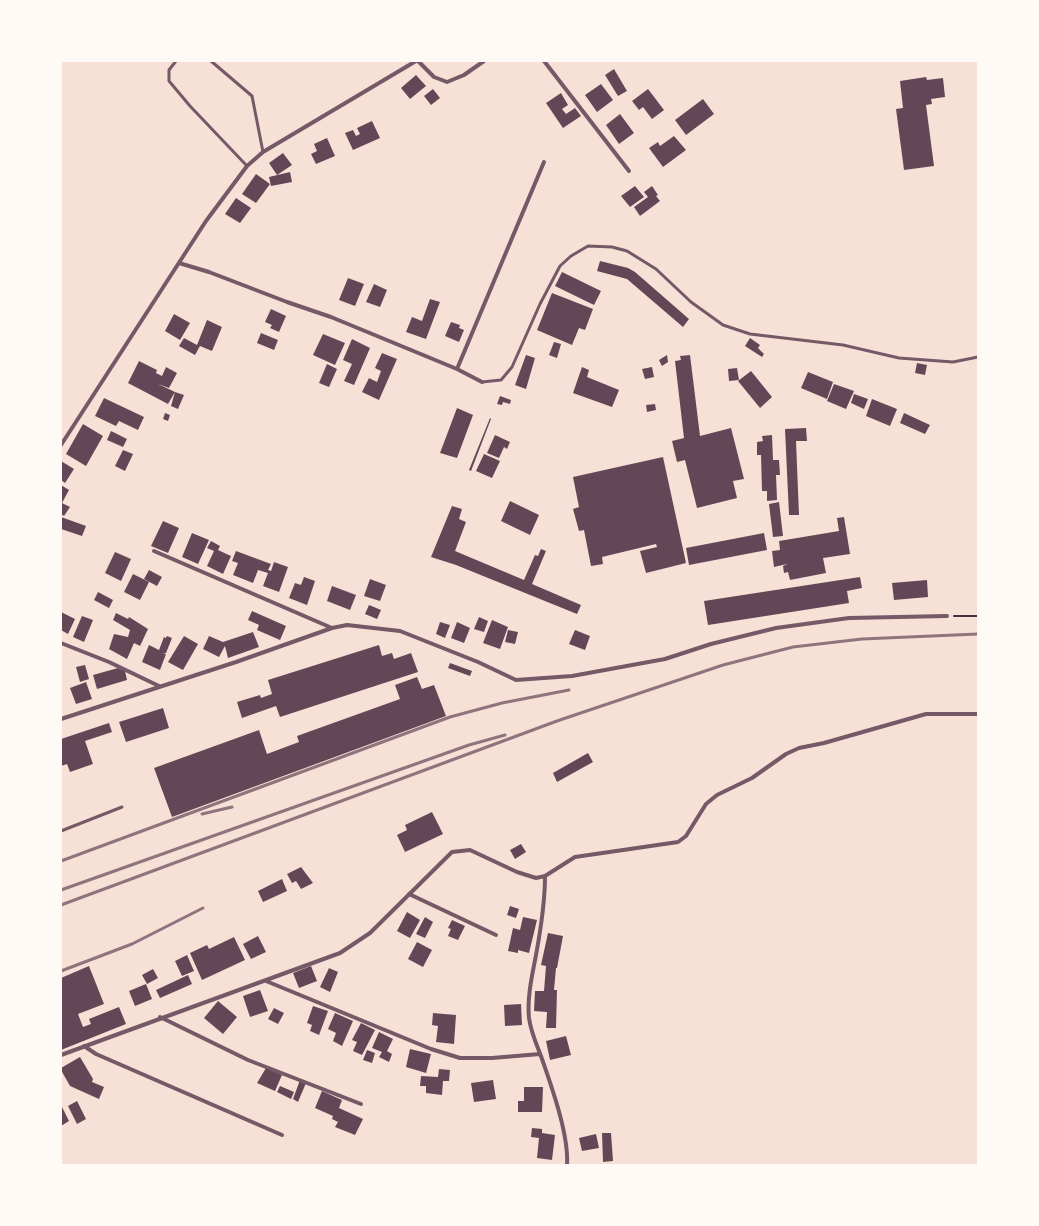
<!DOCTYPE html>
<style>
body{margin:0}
#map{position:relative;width:1039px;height:1226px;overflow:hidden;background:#f7e1d7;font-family:Inter,sans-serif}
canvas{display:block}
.frame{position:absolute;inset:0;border:62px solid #fffaf5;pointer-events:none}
</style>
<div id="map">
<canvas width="1039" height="1226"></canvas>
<div class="frame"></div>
</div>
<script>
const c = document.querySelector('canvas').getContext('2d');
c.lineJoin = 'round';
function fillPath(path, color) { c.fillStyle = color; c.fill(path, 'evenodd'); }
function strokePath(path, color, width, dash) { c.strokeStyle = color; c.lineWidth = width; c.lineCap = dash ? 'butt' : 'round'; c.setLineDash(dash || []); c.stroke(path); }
fillPath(new Path2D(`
 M614,69L627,91L618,96L605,75Z
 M416,75L426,86L410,99L401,88Z
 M926,77L927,80L943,78L945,97L931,99L932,104L926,105L934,166L904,170L896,109L903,108L900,81Z
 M601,84L613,100L597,112L585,95Z
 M433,89L440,98L431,105L424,96Z
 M648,89L664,110L652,119L643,107L639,110L632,101Z
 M561,93L568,105L562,109L566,114L575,108L581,116L563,128L546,103Z
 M703,99L714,114L686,135L675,120Z
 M620,114L634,133L619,144L606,125Z
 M372,121L380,138L353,150L345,133L353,130L356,136L360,134L357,128Z
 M674,136L686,150L663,167L649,148L658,142L660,146Z
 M327,138L335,156L316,164L311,154L317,151L314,144Z
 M283,153L292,165L277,175L269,163Z
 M290,172L292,182L271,186L269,177Z
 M256,174L270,184L256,203L242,194Z
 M635,186L644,197L630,207L621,196Z
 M652,186L658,195L656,196L660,201L640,216L634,207L648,197L644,192Z
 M236,198L251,208L240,223L225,214Z
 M600,261L628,268L635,272L689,319L683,327L627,279L597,271Z
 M562,272L601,291L594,305L555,286Z
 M348,278L364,284L355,306L339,300Z
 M374,284L387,290L380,307L366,302Z
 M552,293L593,309L585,330L579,328L572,345L537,330Z
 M430,299L440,302L426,339L406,332L412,317L422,321Z
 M271,309L286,316L279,332L270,328L272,325L265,322Z
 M174,314L190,323L180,340L165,331Z
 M207,320L222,327L212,351L200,346L195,355L179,346L184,338L197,345Z
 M451,322L460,325L459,328L464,330L459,342L445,336Z
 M261,333L278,340L274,350L257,343Z
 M323,334L345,343L335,365L313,355Z
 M750,338L760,345L758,348L764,354L762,357L745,346Z
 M352,339L370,348L354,385L344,381L352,364L343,360Z
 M554,342L561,344L557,358L549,355Z
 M382,353L397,359L379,400L362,392L369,378L377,382L381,371L375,368Z
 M526,355L535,358L526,389L515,385Z
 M667,355L668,362L662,366L659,360Z
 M690,355L700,436L731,428L744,479L733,481L737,498L697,508L685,460L677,462L672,441L684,438L675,361L681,360L680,356Z
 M139,361L157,370L156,373L162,376L166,367L177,373L169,388L158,384L175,392L168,404L128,383Z
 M917,363L927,365L925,375L915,373Z
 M327,364L337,369L329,387L319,383Z
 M582,367L589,370L587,377L619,390L612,407L573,393Z
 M652,367L654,377L645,379L642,369Z
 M737,368L739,380L729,381L728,369Z
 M751,371L772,397L760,408L738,381Z
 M808,372L833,382L827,399L801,388Z
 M834,384L854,391L846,409L827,401Z
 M175,392L184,395L178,409L171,406Z
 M854,394L868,399L864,409L851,403Z
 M500,396L511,400L510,404L503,402L502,405L497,404Z
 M104,398L144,417L138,430L119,421L116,426L95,416Z
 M872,399L897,409L890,426L866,416Z
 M655,404L656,410L647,412L646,405Z
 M457,408L473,415L457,458L440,453Z
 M165,413L170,415L168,421L163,419Z
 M904,413L930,425L925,434L900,423Z
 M490,418L491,419L471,471L469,470Z
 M83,424L103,436L86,466L66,454Z
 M806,428L807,441H796L799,515H789L785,429Z
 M111,431L127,439L123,447L107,440Z
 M495,435L510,442L507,449L504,447L499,458L487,453Z
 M772,435L773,460H779L780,475H776L777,500L767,501V491H762L761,455H757V442L763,441L762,436Z
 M123,450L133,454L125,471L115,466Z
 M484,454L500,461L492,478L476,471Z
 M663,457L686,563L646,573L640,551L657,547L656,544L602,557L603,564L591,566L584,530L579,531L573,509L579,507L573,477Z
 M61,461L74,469L65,483L61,480Z
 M61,485L69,490L62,503L70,507L64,516L61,514Z
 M510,501L539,515L530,535L501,521Z
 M779,502L783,536L773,537L769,504Z
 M452,506L462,509L459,519L466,522L455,551L524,580L535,555L538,556L541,549L546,551L532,584L581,605L577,614L456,565L431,557Z
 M61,517L86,526L82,536L61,529Z
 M844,517L850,554L823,558L826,573L790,580L788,572L784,573L783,566L787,564L774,567L772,551L780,550L779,541L839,531L837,518Z
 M163,521L179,528L168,553L151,546Z
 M192,533L209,540L198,564L182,557Z
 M764,533L767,550L689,565L686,548Z
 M211,541L220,546L218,550L231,556L223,574L207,566L214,551L207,548Z
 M236,551L271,564L268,570L271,571L274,562L288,567L279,592L263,586L268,573L258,570L253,583L233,575L238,563L232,561Z
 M115,552L131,559L121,581L105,573Z
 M149,570L162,577L157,586L144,579Z
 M133,574L149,582L140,600L124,592Z
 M304,577L315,581L307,605L289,598L295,583L301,585Z
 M860,577L862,588L847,591L849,603L708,625L704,601Z
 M370,579L386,585L380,601L364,596Z
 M927,580L928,597L894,600L892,583Z
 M332,586L356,595L350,610L327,601Z
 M98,592L113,600L109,608L94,600Z
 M369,605L381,610L377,619L365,614Z
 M252,611L286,626L280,640L257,630L259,625L248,620Z
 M61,612L75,619L68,634L61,630Z
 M116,613L128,619L129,617L148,629L140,646L134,643L127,659L109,649L114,634L128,637L130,630L113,620Z
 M82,616L93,620L84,642L73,637Z
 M479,617L488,621L484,632L474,629Z
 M492,620L508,627L500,649L483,643Z
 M440,622L450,625L445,638L436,634Z
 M457,622L470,628L464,643L451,638Z
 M508,630L518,632L515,644L505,642Z
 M575,630L590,636L585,650L569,644Z
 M253,632L259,647L228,658L225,646L219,657L203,649L209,636L223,642Z
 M167,636L172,638L166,653H163L166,654L160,670L142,662L149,645L159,650L164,637L166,638Z
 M184,636L198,644L183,670L168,662Z
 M379,645L382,656L392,653L394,659L411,653L418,672L280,717L276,706L242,718L237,702L260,695L261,698L272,694L268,680Z
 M450,663L472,671L470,676L448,668Z
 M85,665L89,679L80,682L76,667Z
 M118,668L125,671L127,680L97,689L93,675Z
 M417,677L422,689L434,685L446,716L172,817L154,768L259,730L267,754L299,742L297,736L400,699L395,685Z
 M86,682L92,699L76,704L70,688Z
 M163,708L169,728L126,742L119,722Z
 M109,723L112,732L85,741L93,764L70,772L67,764L61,766V739Z
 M588,753L593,762L557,782L553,773Z
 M432,812L443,834L405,852L397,835L407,830L405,825Z
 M521,844L526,852L515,859L510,850Z
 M301,867L313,883L301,889L296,881L292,883L287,874Z
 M282,879L287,891L263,902L258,891Z
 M510,906L519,909L516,918L507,915Z
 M407,912L420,920L410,938L397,931Z
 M425,917L433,922L425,938L416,934Z
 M523,917L537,920L529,953L518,950V953L508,951L513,928L520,930Z
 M452,920L465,926L458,940L448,936L451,929L448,928Z
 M548,933L563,936L557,968H556L554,990H557L556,1028H546L547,1012L534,1011L535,991H544L546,966L541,965Z
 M258,936L266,952L251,959L243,944Z
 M234,937L245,960L202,980L190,953L207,945L209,949Z
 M417,942L432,950L423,967L408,959Z
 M187,955L194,971L182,976L175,961Z
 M89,966L104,1004L78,1014L83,1027L91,1024L89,1019L119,1007L126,1024L61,1050V978Z
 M311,966L317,981L299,988L293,973Z
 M329,968L338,972L330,992L320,987Z
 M153,969L158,978L147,984L142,975Z
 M188,975L192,984L160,998L156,990Z
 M146,984L152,999L135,1006L129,991Z
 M260,990L268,1011L250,1017L243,996Z
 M218,1001L237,1017L223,1034L204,1018Z
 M521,1004L522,1025L505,1026L504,1005Z
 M313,1006L328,1011L319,1035L310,1031L312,1025L307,1023Z
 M274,1008L284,1013L278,1024L268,1019Z
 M335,1013L353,1021L342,1046L333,1041L336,1033L328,1029Z
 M433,1013L456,1015L454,1044L436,1042L438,1026L432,1025Z
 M361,1023L375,1030L362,1055L353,1051L357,1042L352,1040Z
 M379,1032L393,1039L387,1051L392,1054L389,1062L379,1057L382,1052L372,1048Z
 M566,1036L571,1055L550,1060L546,1041Z
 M410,1049L431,1054L426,1073L406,1067Z
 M367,1050L375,1053L372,1063L363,1060Z
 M80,1057L93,1079L92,1082L104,1087L99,1099L70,1086L61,1070V1068Z
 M266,1068L282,1075L275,1091L257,1083Z
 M439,1069L450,1070L449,1081H443L442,1095L426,1093V1086H420L421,1076L438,1077Z
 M300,1080L306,1083L298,1102L293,1099Z
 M493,1080L496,1099L474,1102L471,1083Z
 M280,1086L294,1092L291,1099L277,1092Z
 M524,1087H543L542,1112H518V1101H524Z
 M322,1091L342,1100L339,1108L363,1119L355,1135L335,1127L338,1122L332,1119L333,1116L315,1108Z
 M77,1101L86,1119L77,1124L68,1106Z
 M61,1105L69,1121L61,1126Z
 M532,1128L542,1129V1133L555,1135L552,1160L537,1158L539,1138L531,1137Z
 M602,1133H611L613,1161L603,1162Z
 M596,1134L599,1148L582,1151L579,1138Z`), '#644757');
strokePath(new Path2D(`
 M954,616H978`), '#4a2c40', 2);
strokePath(new Path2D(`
 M176,61L169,70V81L190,106L247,166
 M211,61L252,96L263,152
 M482,382L501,380L512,367L540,304L560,266L571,256L588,246L612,247L627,251L656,269L691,302L723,325L750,334L843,345L899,358L953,362L978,357
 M61,831L122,807`), '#755966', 3);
strokePath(new Path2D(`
 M418,61L434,77L447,82L464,75L484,61
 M544,61L629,171
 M179,263L209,272L287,302L331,317L457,369L482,382
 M457,369L544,162
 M61,445L206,221L247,166L263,152L416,61
 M154,551L332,628
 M61,643L109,662L159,686
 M61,719L236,662L332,628L347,625L400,631L478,662L516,680L572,676L665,659L711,644L776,628L849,618L947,616
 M545,876C545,903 541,928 536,955C532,976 527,997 529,1018C531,1033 537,1045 542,1059C552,1088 569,1135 567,1165
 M409,894L496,935
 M266,981L431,1049L460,1058H492L540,1054
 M160,1017L248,1060L361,1104
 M84,1046L96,1054L282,1135
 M61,1055L340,953L370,933L452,852L470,850L517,872L536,878L545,876L575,857L678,842L686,836L706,804L717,795L752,778L786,754L799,748L824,743L926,714H978`), '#755966', 4);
strokePath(new Path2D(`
 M202,814L232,807
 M61,861L450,717L502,703L569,690
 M61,890L469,745L505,735
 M61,905L557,721L723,665L793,647L862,639L978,634
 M61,971L132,944L203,908`), '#8f747c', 3);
</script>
